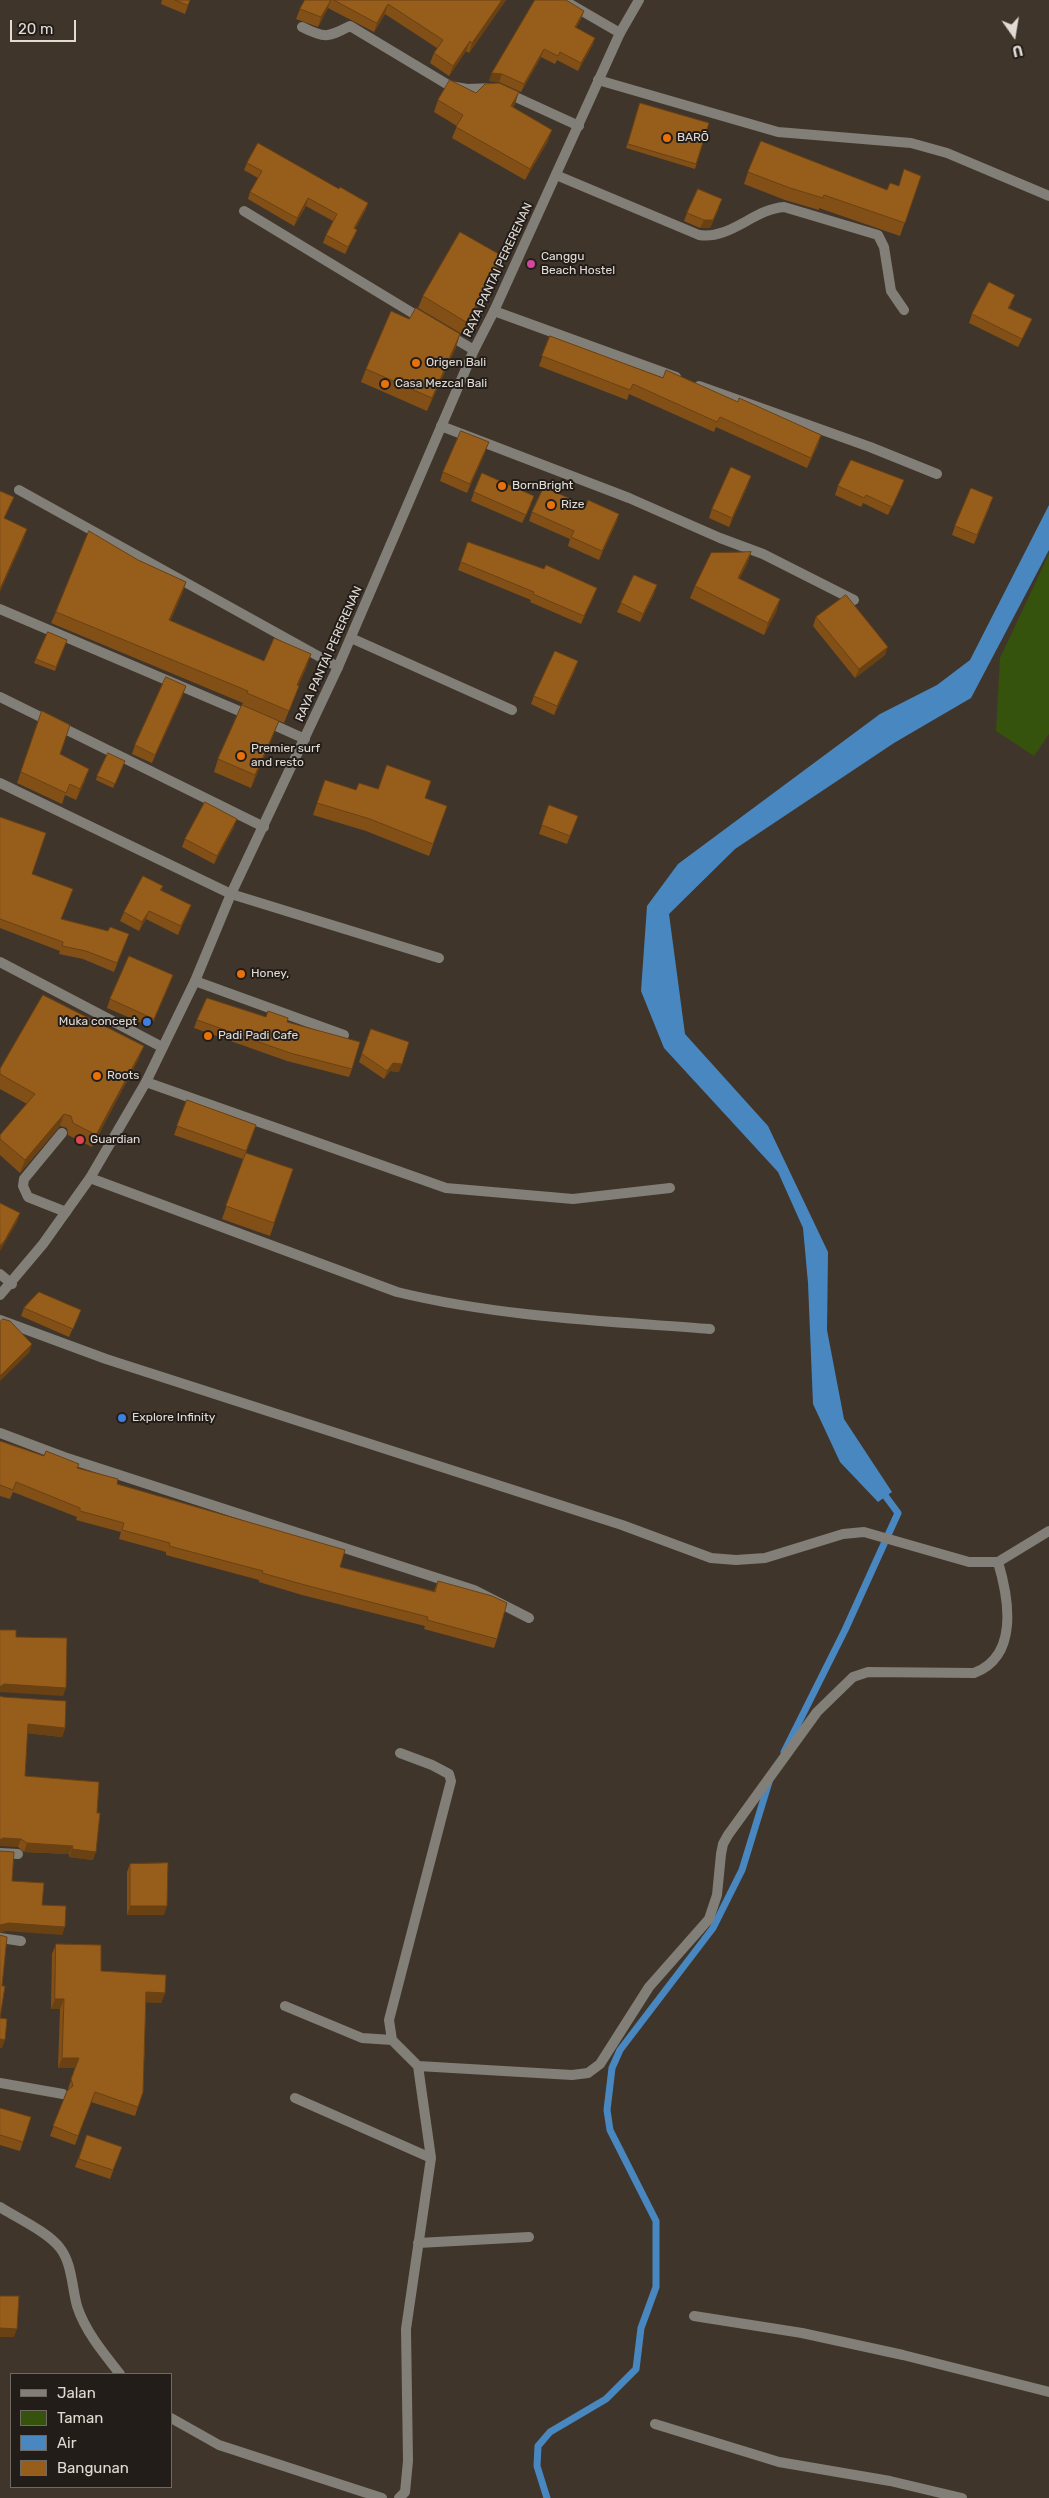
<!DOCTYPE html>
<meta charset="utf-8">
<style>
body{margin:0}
#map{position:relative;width:1049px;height:2498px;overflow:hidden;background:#40352a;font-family:Rubik,sans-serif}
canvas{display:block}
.legend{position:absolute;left:10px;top:2373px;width:162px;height:115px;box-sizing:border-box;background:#231d19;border:1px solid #6f6964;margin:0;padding:6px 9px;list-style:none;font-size:15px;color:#e2dbd4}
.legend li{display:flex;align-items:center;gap:10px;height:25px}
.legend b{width:25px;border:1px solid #6f6964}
.north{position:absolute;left:989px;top:10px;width:50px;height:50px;-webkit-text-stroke:4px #231d19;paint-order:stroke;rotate:167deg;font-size:14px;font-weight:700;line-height:20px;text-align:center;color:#e2dbd4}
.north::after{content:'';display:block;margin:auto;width:18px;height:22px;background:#e2dbd4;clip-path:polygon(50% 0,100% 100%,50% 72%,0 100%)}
.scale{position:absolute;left:10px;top:20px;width:66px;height:22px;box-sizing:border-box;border:2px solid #e2dbd4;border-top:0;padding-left:6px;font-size:15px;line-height:18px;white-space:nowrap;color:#e2dbd4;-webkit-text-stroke:4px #231d19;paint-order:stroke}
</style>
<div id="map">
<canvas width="1049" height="2498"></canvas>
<ul class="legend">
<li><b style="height:6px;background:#817f77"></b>Jalan</li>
<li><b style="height:14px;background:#35530c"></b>Taman</li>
<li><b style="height:14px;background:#4987c0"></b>Air</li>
<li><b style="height:14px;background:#975d1b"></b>Bangunan</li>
</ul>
<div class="north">U</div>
<div class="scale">20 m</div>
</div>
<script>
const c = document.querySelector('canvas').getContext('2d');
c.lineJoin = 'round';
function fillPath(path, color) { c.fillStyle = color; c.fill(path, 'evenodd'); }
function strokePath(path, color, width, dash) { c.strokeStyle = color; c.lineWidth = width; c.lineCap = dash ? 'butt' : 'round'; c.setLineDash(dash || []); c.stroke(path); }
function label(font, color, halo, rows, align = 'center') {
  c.font = font + ' Rubik,sans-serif'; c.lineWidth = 4; c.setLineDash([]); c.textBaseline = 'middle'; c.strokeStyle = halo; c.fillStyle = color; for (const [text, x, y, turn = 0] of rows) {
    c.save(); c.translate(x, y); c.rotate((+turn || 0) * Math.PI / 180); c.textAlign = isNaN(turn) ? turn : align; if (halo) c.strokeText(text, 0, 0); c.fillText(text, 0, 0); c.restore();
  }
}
fillPath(new Path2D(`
 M1049,554V734L1034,756L996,731L1000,658Z`), '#35530c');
fillPath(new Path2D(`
 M1049,505V550L971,698L894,743L735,849L669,914L685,1034L768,1126L828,1252L827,1330L844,1419L892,1492L878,1502L840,1462L813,1404L808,1283L803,1228L778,1172L664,1048L641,991L647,906L678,864L880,714L937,685L970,660Z`), '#4987c0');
strokePath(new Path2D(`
 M784,1752L845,1630L898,1513L881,1490
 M547,2498L537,2466L538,2446L550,2432L606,2399L636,2369L641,2328L656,2287V2221L610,2130L607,2110L612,2068L620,2050L713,1928L742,1870L769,1782`), '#4987c0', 7);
strokePath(new Path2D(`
 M302,27C326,39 328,37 350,26L450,86L467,89L496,88L579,126
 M556,175L699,235C730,240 754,209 784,207L878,235L884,247L891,291L904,310
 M244,211L424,320
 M447,334L474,350
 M19,490L338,667
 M0,609L251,716
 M0,697L264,827
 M265,721L305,739
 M0,783L231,894L439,958
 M0,962L162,1047
 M195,981L344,1035
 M62,1133L24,1179L23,1186L28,1197L66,1212`), '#817f77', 10);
strokePath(new Path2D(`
 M563,0L620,33
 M598,80L778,132L911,143L947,153L1049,196
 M494,311L676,377
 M699,386L870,447L937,474
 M441,426L629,498L720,538L763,554L854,600
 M351,638L512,710
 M146,1082L446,1188L573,1199L670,1188
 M90,1178L397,1292C500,1317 605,1321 710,1329
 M0,1274L12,1284
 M0,1320L106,1359L622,1525L711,1558L736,1560L765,1558L843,1534L864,1532L969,1562H998L1049,1531
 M0,1433L64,1457L474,1590L529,1618
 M400,1753L432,1765L449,1774L451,1781L389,2020L392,2040L418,2066L572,2075L588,2073L600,2064L649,1987L709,1919L717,1895L721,1854L723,1844L728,1835L817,1712L853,1677L868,1672L974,1673C1019,1656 1009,1599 998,1562
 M0,1853L18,1854
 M0,1938L21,1941
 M285,2006L362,2038L392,2040
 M0,2083L63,2094
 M295,2098L431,2158
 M0,2207C17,2218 48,2232 60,2248C72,2263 72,2288 77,2306C85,2331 104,2354 120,2374
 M418,2243L529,2237
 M694,2316L802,2333L903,2355L1049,2392
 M171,2418L219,2445L382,2498
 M655,2424L779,2462L890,2481L962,2498
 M399,2498L405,2492L408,2461L406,2329L431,2158L418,2066`), '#817f77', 10);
strokePath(new Path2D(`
 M0,1295L43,1244L90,1178L146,1082L195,981L231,894L338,667L474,350L494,311L620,33L639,0`), '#817f77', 10);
fillPath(new Path2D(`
 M162,0H190L185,14L161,4Z
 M305,0H506L469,53L466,51L449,76L430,63L434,53L437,48L385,14L374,32L328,8L318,27L296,19L300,9Z
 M584,11L581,19L576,28L595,38L592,46L578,71L557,60L555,64L541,57L521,92L499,82L489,81L492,73Z
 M476,93L515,104L513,107L548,141L525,180L452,138L457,126L434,112L438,100Z
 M640,103L709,123L695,169L626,148Z
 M247,163L339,189L368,203L365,211L355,229L357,230L354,237L345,254L323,243L326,235L333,221L306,206L294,226L248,199L250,192L258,178L244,170Z
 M748,172L887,190L921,176L900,236L819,208V210L785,200L744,184Z
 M719,208L710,228H700L684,221L687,213Z
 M504,257L499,270L462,334L418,308L423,296Z
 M1012,303L1009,308L1032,319L1028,328L1018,347L969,323L972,314Z
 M409,319L460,334L456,347L427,411L361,382L366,369Z
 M550,336L663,378L738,402L821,435L818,445L807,468L716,427L714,432L629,394L627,400L539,366Z
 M486,450L467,493L440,481L443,472Z
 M904,480L888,515L863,503L861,507L835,495L838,486Z
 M748,485L729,527L709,518L712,509Z
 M474,492L531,505L522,523L471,501Z
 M586,506L619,514L616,523L599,560L568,546L570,539L529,521L532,512Z
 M990,506L974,544L952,535L955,526Z
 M468,542L594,596L581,624L530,602L531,600L458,570Z
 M751,552L747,564L739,579L780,599L776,612L764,635L690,598L695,586Z
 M138,560L186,582L182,594L170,621L264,661L307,666L298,686L294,698L284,723L242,705L243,703L51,623L56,612Z
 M654,594L640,622L617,612L621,603Z
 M816,617L885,655L855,678L813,626Z
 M48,632L67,640L55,671L34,663Z
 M575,670L554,715L531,704L534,696Z
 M183,695L152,763L132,754L135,745Z
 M42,711L60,754L85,781L76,800L65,795L62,804L17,783Z
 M279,721L274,733L251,788L214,772L218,759Z
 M123,765L113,788L96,780L97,776Z
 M325,780L356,790L378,789L425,798L447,806L429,856L366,831L313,815Z
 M549,805L578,816L567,844L539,834Z
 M0,817L32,874L61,919L108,931L129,934L114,972L83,959L59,954L60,951L0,928Z
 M234,827L214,864L182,847L185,839Z
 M163,886L161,891L191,905L178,935L146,919L139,931L120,921L124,912Z
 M173,975L151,1027L107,1008L110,999Z
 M266,1017L287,1022L352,1069L349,1077L287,1061L194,1028L197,1020Z
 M371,1029L399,1072L390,1071L384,1079L359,1062Z
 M139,1058L92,1147L68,1135L67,1128L60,1126L20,1173L0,1155V1135L27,1104L0,1089V1069Z
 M187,1100L256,1125L246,1153L293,1169L270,1236L222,1219L243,1159L174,1135Z
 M24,1308L81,1310L69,1337L21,1316Z
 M0,1441L77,1468L117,1484L340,1567L434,1591L438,1581L497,1639L494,1648L424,1629L425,1626L302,1595L259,1582V1580L166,1555V1552L119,1539L121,1532L76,1520L77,1517L13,1492L10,1499L0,1496Z
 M0,1696L65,1728L62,1737L27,1733L25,1776L93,1860L69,1857V1854L24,1852L18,1847Z
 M130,1864L164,1915H127V1872Z
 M56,1944L101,1971L165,1993L161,2003L146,2002L143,2092L135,2116L91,2102L75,2145L50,2136L67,2091L68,2090V2089L75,2068H58L60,2009H51L52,1954Z
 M0,2109L23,2142L20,2151L0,2145Z
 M87,2135L122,2147L110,2179L75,2167Z`), '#825017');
fillPath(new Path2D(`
 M331,0L328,8L318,27L321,17Z
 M502,0H506L469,53L472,43Z
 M388,4L385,14L374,32L377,23Z
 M584,11L581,19L572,35L575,27Z
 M595,38L592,46L578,71L581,63Z
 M470,41L466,51L449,76L453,66Z
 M544,49L541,57L521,92L524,84Z
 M492,73L502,74L499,82L489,81Z
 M519,92L515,104L507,118L511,106Z
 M552,130L548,141L525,180L530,169Z
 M308,198L306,206L294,226L297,218Z
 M722,199L710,228H700L704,220Z
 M368,203L365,211L351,236L354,228Z
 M357,230L354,237L345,254L348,247Z
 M504,257L499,270L462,334L466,322Z
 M460,334L456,347L427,411L432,398Z
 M821,435L818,445L807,468L811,458Z
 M489,442L486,450L467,493L470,484Z
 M751,476L748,485L729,527L732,518Z
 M904,480L901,489L888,515L892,507Z
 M14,497L9,509L0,529L4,518Z
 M619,514L616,523L599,560L602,551Z
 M27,529L23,541L0,592V589Z
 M751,552L747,564L733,591L738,578Z
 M186,582L182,594L165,632L169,620Z
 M657,585L654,594L640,622L643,614Z
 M597,588L594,596L581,624L584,616Z
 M780,599L776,612L764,635L768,623Z
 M888,647L885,655L855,678L859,669Z
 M311,654L307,666L293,697L297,685Z
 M578,661L575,670L554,715L557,706Z
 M186,686L183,695L152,763L155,755Z
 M279,721L274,733L251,788L255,775Z
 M89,769L85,781L76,800L80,789Z
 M237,819L234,827L214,864L217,856Z
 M191,905L188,914L178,935L181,926Z
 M149,911L146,919L139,931L142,922Z
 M173,975L170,984L151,1027L154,1019Z
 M144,1046L139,1058L92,1147L96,1135Z
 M393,1063L402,1064L399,1072L390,1071L384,1079L387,1071Z
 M64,1114L60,1126L20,1173L25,1160Z
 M20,1213L17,1222L0,1251V1246Z
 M32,1344L29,1353L0,1381V1376Z
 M4,1684L66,1688L63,1696L0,1692V1687Z
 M28,1724L65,1728L62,1737L25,1733Z
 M3,1838L21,1839L18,1847L0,1846V1840Z
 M27,1843L73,1846L69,1854L24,1852Z
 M72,1849L96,1852L93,1860L69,1857Z
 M130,1906H167L164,1915H127Z
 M9,1923L65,1927L62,1935L6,1931L0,1933V1925Z
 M146,1992L165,1993L161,2003L142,2002Z
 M55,1999H64L60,2009H51Z
 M0,2039L5,2040L2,2048H0Z
 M62,2058H79L76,2068H58Z
 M0,2328L17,2329L14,2337H0Z`), '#6a4113');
const building = new Path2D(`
 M175,0H190L188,5Z
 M305,0H331L321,17L300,9Z
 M334,0H502L472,43L470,41L453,66L434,53L443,40L388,4L377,23Z
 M535,0H566L584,11L575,27L595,38L581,63L560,52L558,56L544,49L524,84L502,74L492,73Z
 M450,80L476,93L485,84L499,83L519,92L511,106L552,130L530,169L456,127L463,115L438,100Z
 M640,103L709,123L696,164L628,144Z
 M761,141L887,190L890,183L899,186L904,169L921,176L905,223L824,195L823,198L790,188L748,172Z
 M258,143L339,189L340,187L368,203L354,228L357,230L348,247L326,235L337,214L308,198L297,218L250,192L262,171L247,163Z
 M698,189L722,199L713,220H704L687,213Z
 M460,232L504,257L466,322L423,296Z
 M989,282L1015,295L1008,308L1032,319L1022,339L972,314Z
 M416,308L460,334L432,398L366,369L391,311L409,319Z
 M550,336L663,378L666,370L738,402L739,398L821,435L811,458L720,417L717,422L633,384L630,390L542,356Z
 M461,431L489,442L470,484L443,472Z
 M851,460L904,480L892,507L866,495L864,498L838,486Z
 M731,467L751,476L732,518L712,509Z
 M482,473L534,496L526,515L474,492Z
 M544,487L586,506L588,500L619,514L602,551L571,537L574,531L532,512Z
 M971,488L993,497L977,535L955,526Z
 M0,491L14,497L4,518L27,529L0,589Z
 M89,531L138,560L186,582L169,620L264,661L274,638L311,654L297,685L299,686L289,711L247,693L248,691L56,612Z
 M468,542L544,569L546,565L597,588L584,616L533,594L534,592L461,562Z
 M751,552L738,578L780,599L768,623L695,586L711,553Z
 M634,575L657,585L643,614L621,603Z
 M846,595L888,647L859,669L816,617Z
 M48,632L67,640L56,667L36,659Z
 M555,651L578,661L557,706L534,696Z
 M166,677L186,686L155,755L135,745Z
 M242,705L279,721L255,775L218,759Z
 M42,711L70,725L60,754L89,769L80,789L70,784L66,793L21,772Z
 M108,753L125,761L115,784L97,776Z
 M387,765L431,781L425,798L447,806L433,844L370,819L317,803L325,780L356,790L359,783L378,789Z
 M205,802L237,819L217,856L185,839Z
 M549,805L578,816L570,836L542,825Z
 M0,817L46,833L32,874L73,889L61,919L108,931L110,927L129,934L117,963L86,951L62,946L63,942L0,919Z
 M143,876L163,886L160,890L191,905L181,926L149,911L142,922L124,912Z
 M129,956L173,975L154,1019L110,999Z
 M43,995L144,1046L96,1135L73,1123L71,1116L64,1114L25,1160L0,1139V1135L35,1094L0,1074V1069Z
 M207,998L266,1017L268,1011L288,1018L287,1022L360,1042L352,1069L290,1053L197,1020Z
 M371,1029L409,1042L402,1064L393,1063L387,1071L362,1054Z
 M187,1100L256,1125L246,1151L177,1126Z
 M246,1153L293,1169L274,1223L226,1206Z
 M0,1203L20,1213L5,1240L0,1246Z
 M39,1292L81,1310L73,1329L24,1308Z
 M3,1319L10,1321L32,1344L0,1376V1322Z
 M0,1441L44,1456L46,1451L79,1464L77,1468L118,1479L117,1484L345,1550L340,1567L435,1592L438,1581L492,1596L507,1603L497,1639L427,1620L428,1617L305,1585L262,1573L263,1571L169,1546L170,1543L122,1530L124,1523L80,1511V1508L16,1482L13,1490L0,1485Z
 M0,1630H16V1637L67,1638L66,1688L4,1684L0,1687Z
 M0,1696L3,1697L66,1701L65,1728L28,1724L25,1776L99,1782L97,1813H100L96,1852L72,1849L73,1846L27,1843L21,1839L3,1838L0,1840Z
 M0,1851L14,1852L12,1881L44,1883L42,1905L66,1906L65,1927L9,1923L0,1925Z
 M168,1863L167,1906H130V1864Z
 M0,1935L7,1937L2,1986H5L0,2018Z
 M56,1944L101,1945V1971L166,1975L165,1993L146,1992L143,2092L138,2107L95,2092L78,2136L53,2126L67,2091L73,2086L71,2079L79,2058H62L64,1999H55Z
 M0,2018L7,2019L5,2040L0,2039Z
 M0,2108L31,2117L23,2142L0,2135Z
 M87,2135L122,2147L113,2170L79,2159Z
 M0,2296H19L17,2329L0,2328Z`);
fillPath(building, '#975d1b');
strokePath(building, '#6a4113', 1);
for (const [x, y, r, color] of [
 [667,138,5,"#e8710a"],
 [531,264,5,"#d1479c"],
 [416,363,5,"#e8710a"],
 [385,384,5,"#e8710a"],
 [502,486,5,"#e8710a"],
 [551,505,5,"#e8710a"],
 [241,756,5,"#e8710a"],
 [241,974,5,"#e8710a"],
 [147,1022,5,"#3f7fe0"],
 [208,1036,5,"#e8710a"],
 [97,1076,5,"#e8710a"],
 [80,1140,5,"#e0444e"],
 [122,1418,5,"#3f7fe0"]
]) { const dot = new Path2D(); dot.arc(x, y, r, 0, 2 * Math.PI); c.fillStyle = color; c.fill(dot); strokePath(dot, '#231d19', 2); }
label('12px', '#e2dbd4', '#231d19', [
 ["BARŌ",677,138],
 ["Canggu",541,257],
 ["Beach Hostel",541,271],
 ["Origen Bali",426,363],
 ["Casa Mezcal Bali",395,384],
 ["BornBright",512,486],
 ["Rize",561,505],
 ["Premier surf",251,749],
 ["and resto",251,763],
 ["Honey,",251,974],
 ["Muka concept",137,1022,"right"],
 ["Padi Padi Cafe",218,1036],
 ["Roots",107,1076],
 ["Guardian",90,1140],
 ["Explore Infinity",132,1418]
], 'left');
label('12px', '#e2dbd4', '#231d19', [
 ["RAYA PANTAI PERERENAN",498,270,-65],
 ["RAYA PANTAI PERERENAN",329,654,-66]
]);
</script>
